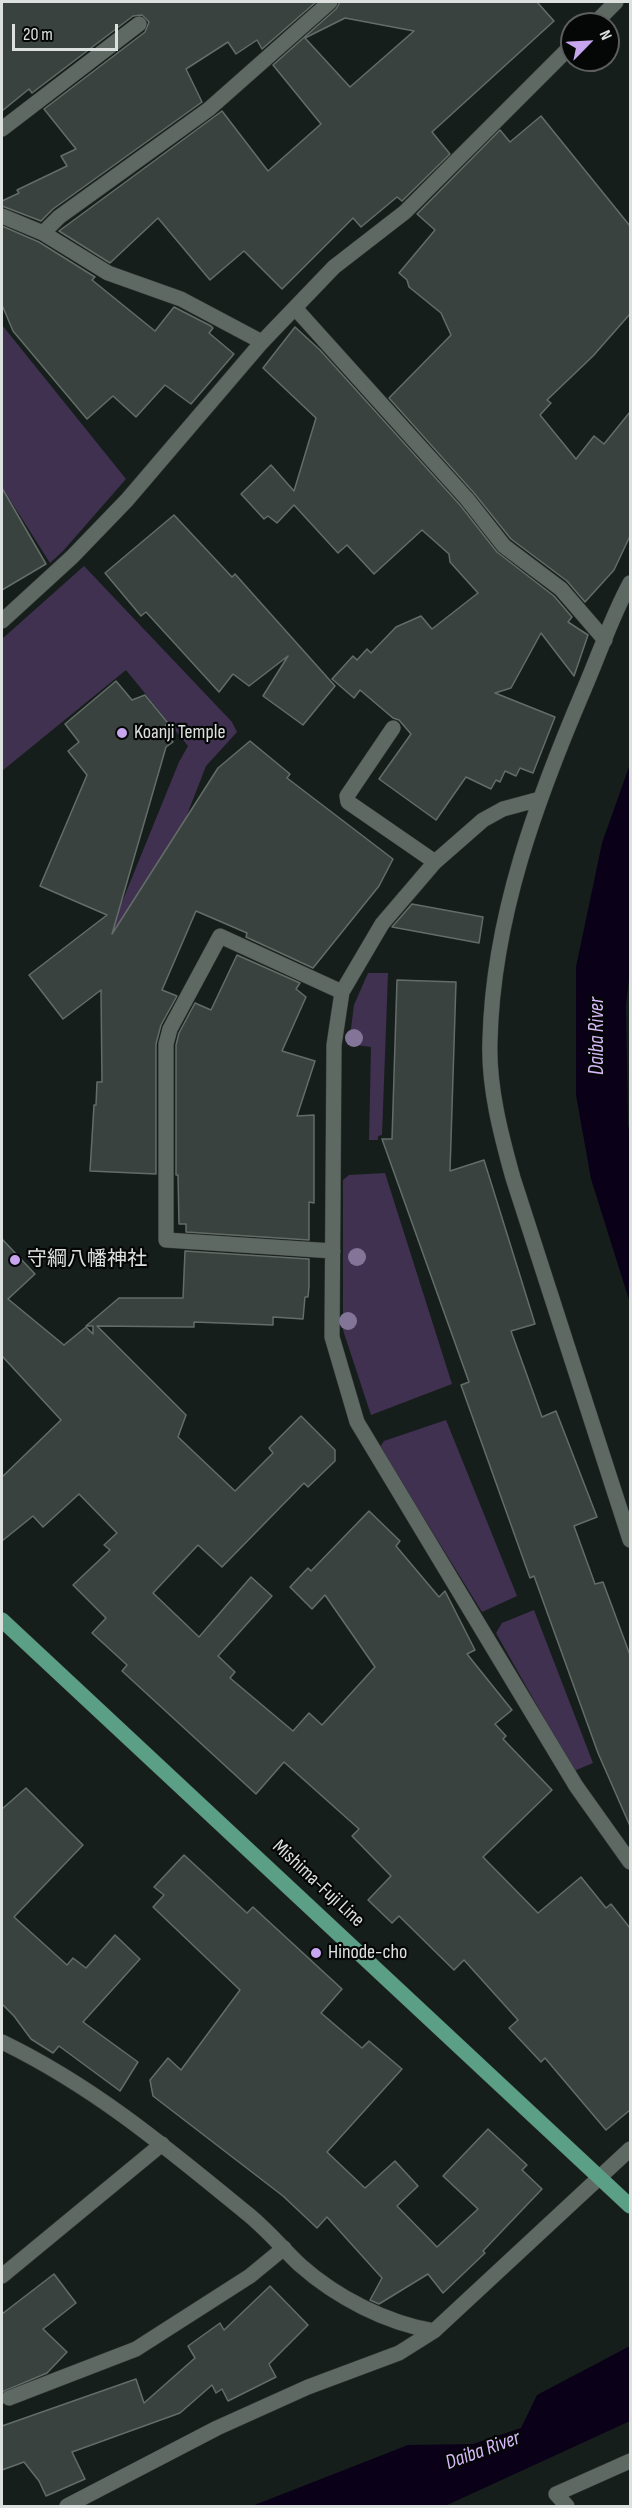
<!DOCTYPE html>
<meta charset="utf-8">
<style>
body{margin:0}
#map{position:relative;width:632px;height:2508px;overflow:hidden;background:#161e1b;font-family:"Sofia Sans Condensed",sans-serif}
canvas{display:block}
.frame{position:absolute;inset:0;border:3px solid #dce1df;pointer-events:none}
.north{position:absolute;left:560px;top:12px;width:60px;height:60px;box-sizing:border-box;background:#050706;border:2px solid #5b5e5d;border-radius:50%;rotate:66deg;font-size:16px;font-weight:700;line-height:24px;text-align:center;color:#dce1df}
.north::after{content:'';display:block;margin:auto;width:21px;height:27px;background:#c8a6ef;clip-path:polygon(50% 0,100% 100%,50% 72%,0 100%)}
.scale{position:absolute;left:12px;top:24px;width:106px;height:27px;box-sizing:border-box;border:3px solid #dce1df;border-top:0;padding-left:8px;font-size:18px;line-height:21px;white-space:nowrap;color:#dce1df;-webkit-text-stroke:4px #050706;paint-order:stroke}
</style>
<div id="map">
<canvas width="632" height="2508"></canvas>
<div class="frame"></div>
<div class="north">N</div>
<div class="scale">20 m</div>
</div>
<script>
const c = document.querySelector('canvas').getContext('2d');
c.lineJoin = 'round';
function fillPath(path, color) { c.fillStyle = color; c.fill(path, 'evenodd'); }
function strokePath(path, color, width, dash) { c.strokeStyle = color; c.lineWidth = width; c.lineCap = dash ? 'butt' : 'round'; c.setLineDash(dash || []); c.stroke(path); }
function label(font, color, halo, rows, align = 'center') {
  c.font = font + ' "Sofia Sans Condensed","Noto Sans JP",sans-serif'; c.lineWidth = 4.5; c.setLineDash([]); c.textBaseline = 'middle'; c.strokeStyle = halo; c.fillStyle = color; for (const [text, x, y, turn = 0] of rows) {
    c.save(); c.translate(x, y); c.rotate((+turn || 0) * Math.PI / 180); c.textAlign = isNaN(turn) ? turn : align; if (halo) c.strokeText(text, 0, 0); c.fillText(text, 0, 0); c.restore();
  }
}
fillPath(new Path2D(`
 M2,325L126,479L63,551L50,563L2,487Z
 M84,566L232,722L237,732L206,766L134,951L107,939L179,762L188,746L126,670L2,771V639Z
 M368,973H388L382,1135L378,1136V1140H369L371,1047L349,1044L354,1005Z
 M385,1173L452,1384L371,1415L343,1330V1180L349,1175Z
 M446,1420L517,1596L482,1612L380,1447L384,1441Z
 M534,1610L593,1763L574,1771L496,1633L502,1623Z`), '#403151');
fillPath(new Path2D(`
 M630,764V970L626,1005L628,1125L630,1133V1303L591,1179L576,1095V967L602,843Z
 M630,2346V2421L445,2506H252L408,2445L473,2444L521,2428L537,2395Z`), '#0a0018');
const building = new Path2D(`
 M2,2H316L262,49L257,40L236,54L228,42L186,69L202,102L53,209L41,221L2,206V201L19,193L17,190L67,166L61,156L76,149L44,109L145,32L149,22L142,15L133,16L32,93L29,89L2,111Z
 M340,2H537L554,21L432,132L450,154L402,201L397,197L361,227L353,218L282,289L244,251L210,280L158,218L110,263L59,231L222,111L268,171L321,124L273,65L336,9ZM345,18L414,31L350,87L305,38Z
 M541,116L630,226V314L593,356L547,400L551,403L540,415L576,459L594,436L604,444L630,412V536L614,570L585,602L567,581L511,539L474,493L389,398L451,335L441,313L409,287L407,280L399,273L435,230L417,214L500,130L510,142Z
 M2,226L39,242L95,277L92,280L155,331L174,307L211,326L213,328L209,333L234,354L191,404L165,385L136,417L113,396L87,419L13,331L2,305Z
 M295,327L320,350L460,505L497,552L554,596L572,617L568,622L588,635L574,676L541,633L511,688L495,693L555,717L533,773L520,768L516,776L505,771L500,782L496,780L491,789L466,777L436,820L379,779L411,734L399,720L393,718L360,690L354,698L332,679L353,656L357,660L367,649L371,653L396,627L421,616L432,629L478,593L450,562L449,554L422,530L374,574L347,545L338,553L294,505L277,523L268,516L264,519L241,494L271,465L294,491L316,418L263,368Z
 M2,488L46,564L2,590Z
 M174,515L232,577L235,574L335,686L303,725L263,696L288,656L249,686L233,674L219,692L146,612L141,616L105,573Z
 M116,681L132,700L145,695L168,723L163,728L173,742L166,747L112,934L218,768L250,741L290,774L287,778L393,859L379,886L313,968L246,937L247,933L196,911L162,990L177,996L161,1025L156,1044V1174L90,1171L94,1105H96L97,1082H102L101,990L63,1019L29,975L107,915L40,886L87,775L68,751L79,742L65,724Z
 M412,904L483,917L479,943L392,927Z
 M237,955L300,983L296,989L306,997L282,1051L315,1061L297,1116L314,1115V1203L309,1202V1240L186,1232V1224H179L178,1175H176V1045L179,1033L195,1003L211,1010Z
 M397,980L456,982L450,1171L484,1160L535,1324L511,1331L542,1417L556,1411L597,1517L574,1526L595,1584L603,1582L630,1655V1826L598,1753L534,1576L530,1578L461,1385L469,1382L382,1139H392Z
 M2,1239L35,1274L8,1299L64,1345L86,1327L93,1334V1326H86L119,1298H183L185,1251L309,1259V1286L308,1297H305L303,1319L273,1317V1325L194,1322V1327L97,1326L186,1415L178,1437L235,1491L273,1453L269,1448L301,1416L335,1450V1461L308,1487L304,1483L222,1567L198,1545L153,1593L199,1637L251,1577L272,1596L218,1656L235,1672L230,1678L293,1731L309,1713L322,1725L375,1667L325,1595L312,1609L290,1587L308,1568L311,1571L369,1511L400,1541L396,1546L439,1597L445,1591L475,1650L467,1654L512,1710L495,1724L506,1736L503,1739L552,1790L483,1857L538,1913L581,1877L606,1908L611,1904L630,1928V2110L606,2130L545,2058L541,2062L509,2028L518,2020L464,1960L454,1970L399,1916L392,1923L368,1900L391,1876L352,1836L359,1829L284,1762L256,1794L122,1671L127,1665L92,1633L106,1618L73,1585L110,1550L104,1545L117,1533L79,1494L43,1527L33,1516L2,1541V1477L61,1420L2,1356Z
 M26,1788L83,1845L14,1917L67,1965L73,1958L86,1968L115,1935L140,1959L83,2022L138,2062L120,2091L59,2046L53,2053L31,2039L14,2016L2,2004V1809Z
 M184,1855L247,1913L253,1907L342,1989L321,2013L362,2048L369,2041L402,2069L327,2152L365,2188L395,2161L418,2186L397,2206L437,2247L478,2209L443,2176L488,2129L527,2165L522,2170L542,2189L483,2251L485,2253L443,2293L428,2274L379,2304L370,2300L382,2278L327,2217L317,2228L283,2196L153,2096L150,2080L168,2058L181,2070L240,1990L153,1907L164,1895L154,1887Z
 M54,2274L76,2303L43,2329L67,2352L47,2373L2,2392V2314Z
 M270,2286L308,2325L269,2364L276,2377L228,2401L222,2389L216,2393L212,2385L180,2413L72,2452L85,2479L46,2496L39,2481L24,2462L2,2470V2426L136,2379L144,2403L195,2358L188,2346L220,2323L224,2330Z`);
fillPath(building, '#3a423f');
strokePath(building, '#636d68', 1.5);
const service = new Path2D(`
 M2,129L139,24
 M2,216L43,233L108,273L181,299L262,342
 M43,233L59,217L209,109L330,2
 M295,308L467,499L504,546L561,589L605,640
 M2,2276L162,2144
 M9,2398L136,2349L250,2276L284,2248`);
const minor = new Path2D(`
 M594,24L616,2
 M630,583C612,616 600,652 585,687C537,799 493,917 490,1040C488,1086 501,1135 513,1178L630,1540
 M2,621L72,557L127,500L262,342L334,267L405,212L572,45
 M393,728L347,796L348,802L435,862
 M540,799L503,809L483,820L435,862L382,924L342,992L334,1045L332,1337L357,1422L576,1786L630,1862
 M333,1251L166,1240V1044L170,1029L220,936L342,992
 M2,2042C93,2086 166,2147 244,2211C265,2227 281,2247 300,2265C336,2297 386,2323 434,2331
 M67,2506L217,2428L308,2387L399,2353L434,2331L630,2149
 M567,2506L556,2494L630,2461`);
const primary = new Path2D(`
 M2,1620L630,2206`);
strokePath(service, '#333836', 16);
strokePath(minor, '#333836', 16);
strokePath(primary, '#333836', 16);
strokePath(service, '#5f6964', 15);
strokePath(minor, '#5f6964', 15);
strokePath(primary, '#5c9f87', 15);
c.fillStyle = '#827598';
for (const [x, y] of [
 [354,1038],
 [357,1257],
 [348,1321]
]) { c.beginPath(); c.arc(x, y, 9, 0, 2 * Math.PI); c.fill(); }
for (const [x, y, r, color] of [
 [122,733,6,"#c8a6ef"],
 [15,1260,6,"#c8a6ef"],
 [316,1953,6,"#c8a6ef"]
]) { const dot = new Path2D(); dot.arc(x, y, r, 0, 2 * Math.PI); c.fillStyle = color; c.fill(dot); strokePath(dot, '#050706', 2); }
label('20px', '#dce1df', '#050706', [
 ["Koanji Temple",134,733],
 ["守綱八幡神社",27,1260],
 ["Hinode-cho",328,1953]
], 'left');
label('20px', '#dce1df', '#050706', [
 ["Mishima-Fuji Line",318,1884,43]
]);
label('italic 21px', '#d7b9fa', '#050706', [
 ["Daiba River",598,1036,-90],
 ["Daiba River",483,2451,-20]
]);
</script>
